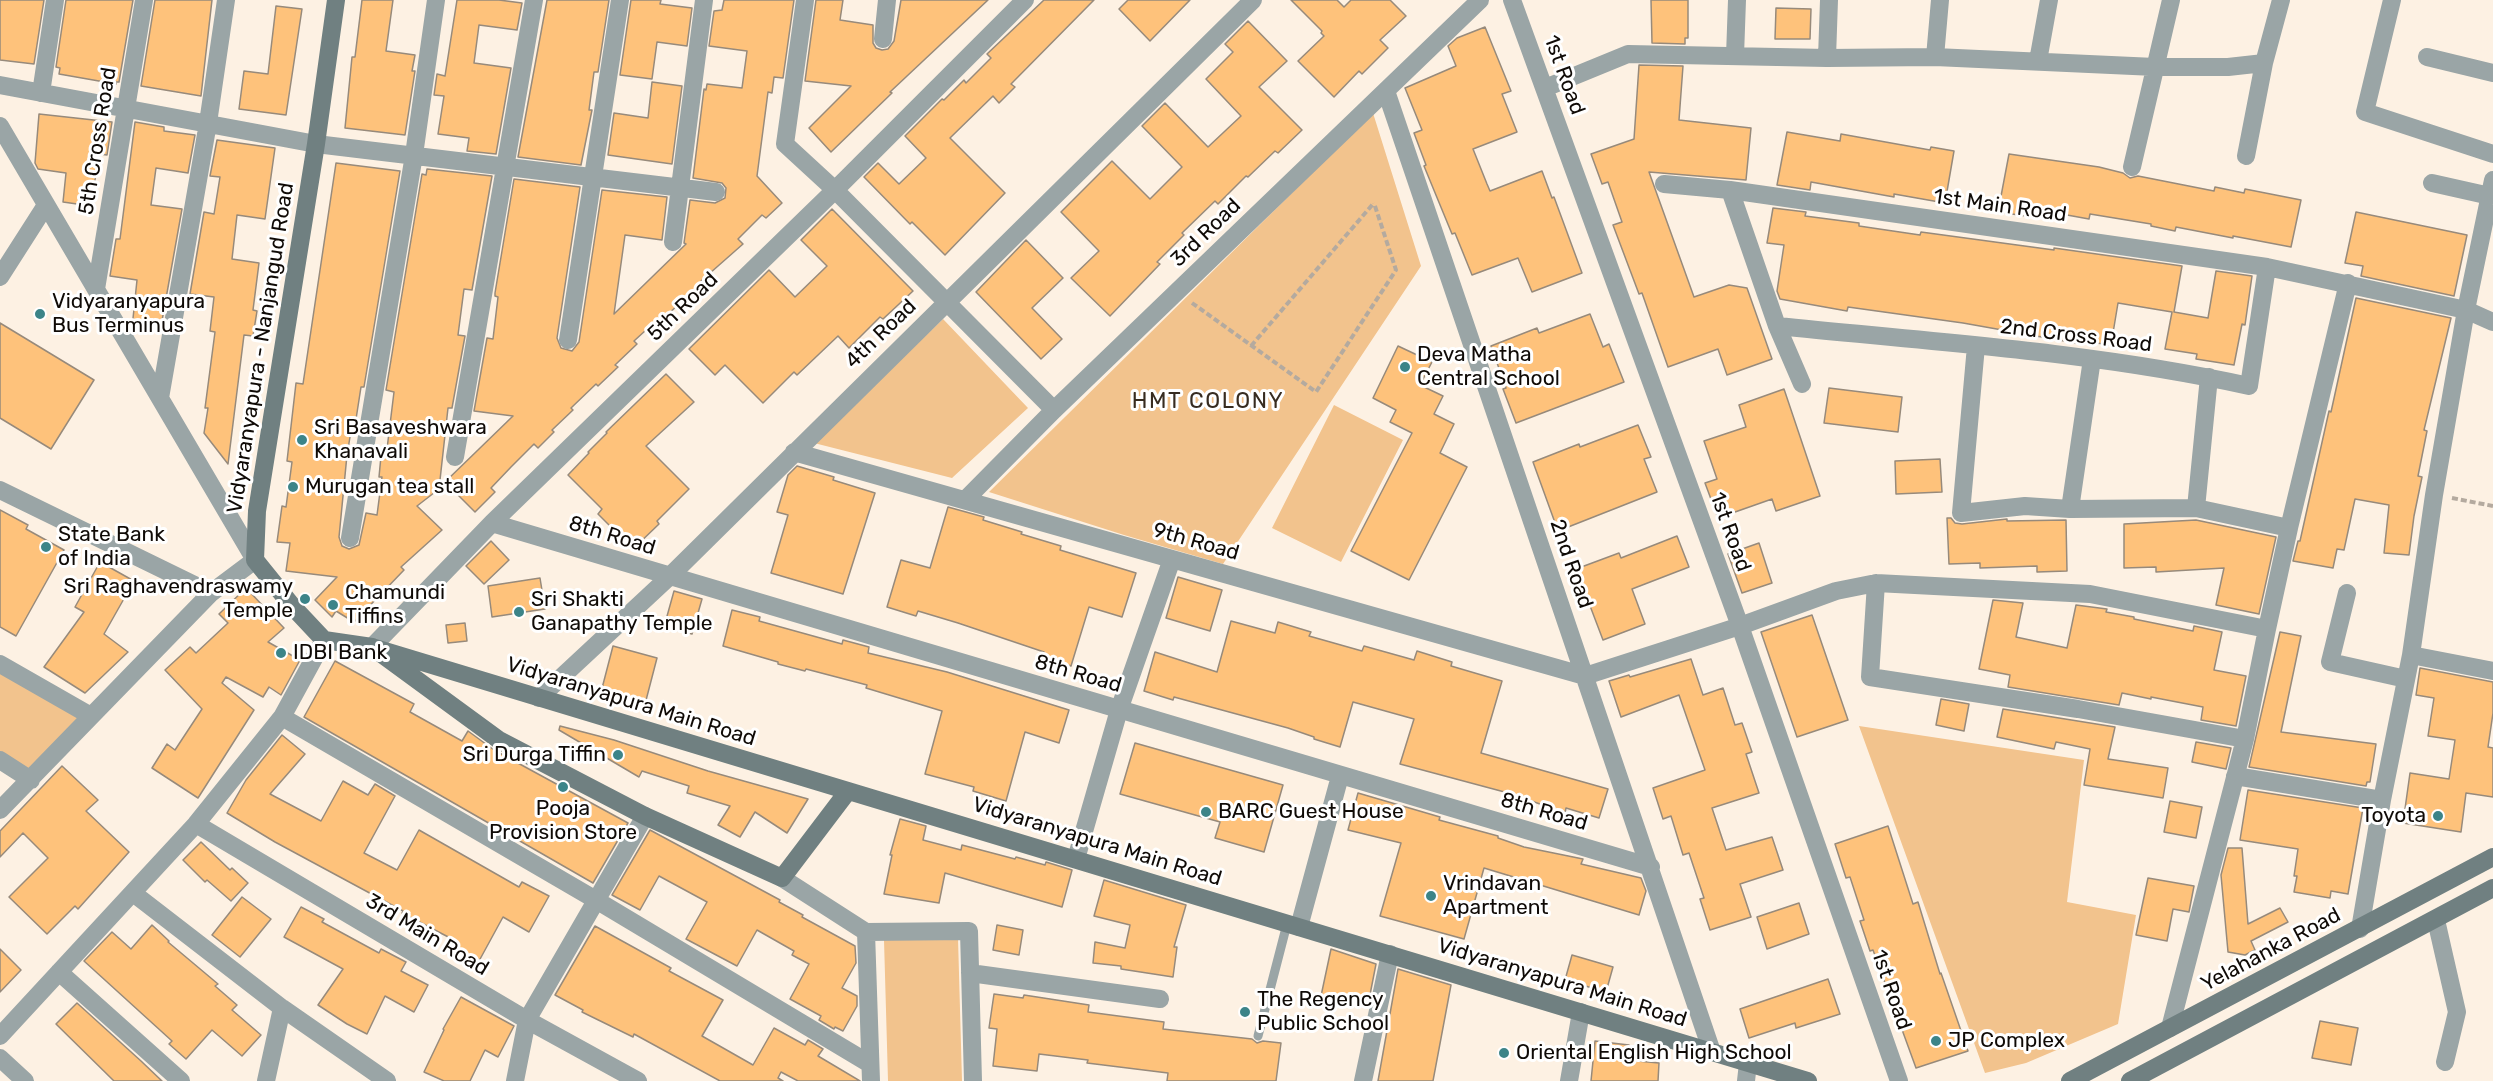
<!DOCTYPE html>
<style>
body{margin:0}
canvas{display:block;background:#fdf1e3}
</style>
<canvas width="2493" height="1081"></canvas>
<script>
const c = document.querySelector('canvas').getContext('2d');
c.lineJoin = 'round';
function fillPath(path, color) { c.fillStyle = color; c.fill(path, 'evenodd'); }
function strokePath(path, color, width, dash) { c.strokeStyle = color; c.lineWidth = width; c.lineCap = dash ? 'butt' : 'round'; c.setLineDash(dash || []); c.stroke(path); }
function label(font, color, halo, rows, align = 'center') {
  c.font = font + ' Rubik,sans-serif'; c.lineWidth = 6; c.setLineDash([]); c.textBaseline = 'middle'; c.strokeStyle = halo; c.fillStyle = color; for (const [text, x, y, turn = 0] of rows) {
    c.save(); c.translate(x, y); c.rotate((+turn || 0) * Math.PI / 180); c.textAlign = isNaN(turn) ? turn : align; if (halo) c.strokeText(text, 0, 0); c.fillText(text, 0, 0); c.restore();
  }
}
fillPath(new Path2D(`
 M1373,113L1421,266L1223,564L1124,535L989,492Z
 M943,319L1028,408L952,478L814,443Z
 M1334,405L1403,440L1341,562L1272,528Z
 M0,671L80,717L30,771L0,753Z
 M1859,726L2084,760L2067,902L2136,915L2118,1024L2026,1063L1985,1073Z
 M958,938L962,1081H888L884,940Z`), '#f2c38d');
const building = new Path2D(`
 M0,0H44L34,64L0,60Z
 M66,0H133L119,82H116V84L59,74L60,68L56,67Z
 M155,0H212L201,96L141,86Z
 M362,0H393L386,51L415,55L412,71H415L405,135L345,128L352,57H355Z
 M457,0H499L522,3L517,30L479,25L474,63L511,68L496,154L467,151L469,138L438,134L444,96L434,95L437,74L445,76Z
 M547,0H609L598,72H594L589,110H592L581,165L518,157Z
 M631,0H661L660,4L692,8L687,46L657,42L652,79L620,75Z
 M724,0H794L783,78L774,77L772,93L768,92L757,176L782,203L766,218L762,215L738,239L743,244L701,281L704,284L684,303L682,301L661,321L659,318L634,341L637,344L615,365L618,367L598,386L596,384L571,408L573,410L552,430L554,432L538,448L534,444L511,467L491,488L495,492L475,512L445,482L513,416L474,411L487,338L493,339L498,297L495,296V293L514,179L580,187L557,338L561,348L572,351L579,342L602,190L667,197L662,240L625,235L614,314L686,244L684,243L690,200L715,203L725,198L726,188L722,183L693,178L704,89L706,90L707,84L742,88L747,51L709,46L714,11L722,10Z
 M816,0H843L840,20L873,25V43L876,48L882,50L888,49L894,41L901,0H988L890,92L892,93L831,152L809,128L851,86L805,81Z
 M1044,0H1094L1011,84L1015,87L999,103L993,96L950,138L1005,193L945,255L912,222L910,224L864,177L878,163L899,184L926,158L905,136L942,99L944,100L964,80L966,83L991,58L987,54Z
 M1128,0H1190L1150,41L1119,9Z
 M1291,0H1337L1344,7L1351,0H1390L1406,16L1380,40L1388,48L1362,74L1359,71L1334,97L1298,61L1324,36L1321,33L1322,31Z
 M1651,0H1688V38H1685V44L1652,43Z
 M276,6L302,9L286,115L239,109L244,71L268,74Z
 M1776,8L1811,9L1810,39H1775Z
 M1248,21L1287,61L1259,87L1302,130L1278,153L1275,151L1248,177L1246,176L1218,204L1215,201L1182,233L1184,235L1157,262L1160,264L1110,316L1071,278L1099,251L1061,212L1112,161L1150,199L1182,167L1142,126L1165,103L1208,147L1241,116L1206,79L1233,52L1225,44Z
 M1485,27L1511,91L1502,94L1517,132L1473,149L1487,184L1490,191L1542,171L1552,198L1554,197L1582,273L1532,292L1518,258L1472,275L1455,233L1452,234L1424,166L1426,165L1414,133L1422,130L1405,88L1456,66L1448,46L1457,38Z
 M1639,65L1683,66L1679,120L1751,128L1746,180L1649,172L1694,297L1729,285L1747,288L1772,359L1727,375L1718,349L1668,367L1642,293L1639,294L1613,225L1622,222L1608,182L1602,184L1591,154L1634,139Z
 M652,82L682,86L672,164L608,155L614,113L648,118Z
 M39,114L112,122L107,155L99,154L91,206L63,202L66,173L38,169L35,163Z
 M135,122L164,127V131L195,135L188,173L156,168L151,205L182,209L160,332L132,328L137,280L110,276L116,239H120Z
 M1787,132L1840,141L1841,134L1930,150L1931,147L1954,151L1945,203L1894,194V197L1811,182L1810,190L1777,185Z
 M217,140L275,148L265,219L237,215L232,259L259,263L253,310L257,311L253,336L244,335L228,464L204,433L208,408H205L215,332L210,331L214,297L190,294L204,212L214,214L220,177L210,176Z
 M2009,154L2099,167L2123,173L2130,178L2138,176L2214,191L2215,187L2244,193L2245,189L2301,200L2291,247L2233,236V238L2176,227L2175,231L2151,226V224L2090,214L2089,219L2034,209L2033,217L1998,212Z
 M336,163L400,171L364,387H361L354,432L351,431L347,455L339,537L342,546L349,549L359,545L366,513L377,515L382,477H379L381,456L386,457L394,392L386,390L422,174L426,175L427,169L492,176L472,290L464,289L458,335L465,336L452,408H448L439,489L417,506L442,530L401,567L404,570L354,622L336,611L332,617L315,600L337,577L286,571L290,543L277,542L282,506L286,507L292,462L287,461L296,383L303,384Z
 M1773,208L1806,212L1805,216L1859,223V226L1920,235L1921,232L2054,250V248L2182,266L2174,312L2208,318L2216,271L2252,276L2245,325L2242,324L2234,365L2196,359L2197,354L2165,349L2172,312L2118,303L2111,345L2082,341L2081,344L1963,323L1848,307L1847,311L1780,299L1777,291L1784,245L1767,243Z
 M832,209L913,291L883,319L880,317L849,348L838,336L797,375L794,372L763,403L725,365L715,375L689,349L769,270L795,297L827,266L801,240Z
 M2356,212L2467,235L2454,296L2361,276L2363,266L2345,263Z
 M1026,240L1063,278L1032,308L1062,339L1041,359L976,292Z
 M2356,298L2451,318L2424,430L2427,431L2418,476L2422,477L2414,516L2409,555L2384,553L2389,505L2355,499L2344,550L2337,549L2333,568L2293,561L2298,541H2300L2329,411L2331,412Z
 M1590,314L1603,347L1609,344L1624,382L1516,423L1503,389L1506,388L1491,346L1537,328L1539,333Z
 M0,323L94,380L51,449L0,418Z
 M1398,346L1432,362L1420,385L1443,396L1434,414L1454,424L1440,453L1467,467L1409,580L1351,551L1412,433L1390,422L1396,410L1373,398Z
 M666,374L694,402L646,446L689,489L657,521L659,524L633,549L598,514L602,509L568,475L589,453L588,452L607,433L606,432Z
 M1829,388L1902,397L1898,432L1824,423Z
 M1784,389L1820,496L1776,511L1772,499L1718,518L1705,483L1717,479L1704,441L1746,427L1739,405Z
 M1638,425L1651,457L1644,459L1657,492L1558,531L1533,462L1579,444L1580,447Z
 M1940,459L1942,492L1896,494L1895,461Z
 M797,466L834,477L833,480L875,493L843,594L771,573L788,515L777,512L788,475Z
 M948,507L984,517L983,520L1022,532L1021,534L1061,546L1060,550L1136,573L1122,617L1089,607L1071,666L1042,658L1044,652L958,623L918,611L916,616L887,607L901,560L930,568Z
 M0,510L28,525L26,529L64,550L16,636L0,627Z
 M1947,518H1951L1955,523L1962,524L2007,519V521L2066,520L2067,571L2037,572V566L1980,568V563L1949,564Z
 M2196,520L2276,537L2259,614L2216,605L2224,568L2156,572V567L2124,568V524Z
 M1677,536L1689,567L1632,589L1645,624L1603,640L1576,569L1619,553L1621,558Z
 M491,541L509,560L484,584L466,566Z
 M1759,543L1772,583L1742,593L1728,554Z
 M100,562L134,581L104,634L128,652L85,693L44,667L84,612L75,607Z
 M1178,577L1222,590L1210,631L1166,618Z
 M540,578L545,609L492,617L488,586Z
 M246,588L284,628L268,642L300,660L281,695L269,687L263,697L226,677L222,683L254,710L198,798L152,768L167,744L175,750L202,709L165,670L190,647L196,653L228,623L219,614Z
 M674,591L702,599L692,634L664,627Z
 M1993,600L2023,603L2016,637L2067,648L2076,605L2107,609L2106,612L2134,617V619L2193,631L2194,626L2222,632L2214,670L2246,676L2236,726L2201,720L2203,707L2151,697V699L2122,693L2119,705L2008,687L2010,675L1979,669Z
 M732,610L760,617L759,621L842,644L843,640L869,647L868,653L947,672L1069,710L1059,743L1025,732L1006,801L973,791L974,787L925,774L942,711L866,688L867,685L806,669L805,671L778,664V662L723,646Z
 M1812,615L1848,720L1797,737L1761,632Z
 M1231,621L1275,633L1278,622L1311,632L1309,636L1362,651L1364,646L1414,660L1417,651L1452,662L1451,666L1502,681L1481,753L1608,789L1599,818L1566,808L1565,813L1512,794L1400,764L1414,719L1353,702L1340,747L1314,739V737L1288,728L1174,697L1173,700L1144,691L1155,652L1217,672Z
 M465,623L467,641L448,643L446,625Z
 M2280,632L2301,636L2281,732L2376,744L2370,782H2367L2366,786L2249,767Z
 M613,646L657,658L644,708L600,696Z
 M1691,659L1703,695L1723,688L1735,725L1742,723L1752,752L1746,754L1759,793L1712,808L1726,850L1772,837L1783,870L1740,884L1751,917L1710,930L1700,899L1704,898L1689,853L1683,855L1671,816L1663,819L1653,788L1705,770L1679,695L1621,717L1609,681L1629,675L1630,677Z
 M335,661L414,704L410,712L462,741L468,731L494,750L628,823L593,883L304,717Z
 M2420,668L2493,682V713L2488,747L2493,748V797L2466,793L2461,832L2403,823L2410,773L2449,779L2455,740L2428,736L2434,698L2416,695Z
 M1941,699L1969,704L1964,731L1936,725Z
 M2003,709L2115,727L2108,759L2168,768L2163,798L2084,785L2090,749L2056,742L2054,749L1997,737Z
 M560,726L614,740L708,771L808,799L787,833L755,812L740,837L718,825L730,806L687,793L689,786L642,771L639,777L559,730Z
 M282,735L305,754L270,794L321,821L343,781L368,795L375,784L395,796L364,853L397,870L419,830L519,887L522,882L549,896L529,932L503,917L479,961L453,947L456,941L402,913L403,911L275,842L227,813L246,780Z
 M2196,742L2231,748L2226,769L2192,762Z
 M1135,743L1283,785L1264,852L1215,838L1220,822L1120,794Z
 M62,766L98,800L86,811L129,852L78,909L75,906L47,934L9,897L48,858L23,833L0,857V831Z
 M2248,790L2363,808L2348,894L2331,891L2330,898L2294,892L2297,876H2294L2298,849L2240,840Z
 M1358,793L1440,817L1439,820L1498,836V838L1524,847L1583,859L1581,864L1641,878L1646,891L1639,915L1484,868L1464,939L1380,916L1401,843L1348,830Z
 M2170,801L2202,807L2196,838L2164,832Z
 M900,819L926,826L923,840L961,850L962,845L1015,859L1016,857L1045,865L1046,862L1072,870L1062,907L945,873L939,903L884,894L892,855H890Z
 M1888,826L1913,904L1918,902L1940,974L1941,973L1968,1051L1916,1068L1873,950L1870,951L1860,921L1864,920L1850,877L1846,878L1835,844Z
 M650,830L780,900L779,902L803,915L802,917L855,946L856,963L842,988L857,996V1006L843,1031L835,1027L834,1029L819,1020L821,1016L790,999L809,964L792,955L794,951L757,930L737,966L686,939L707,902L659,876L640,910L612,895Z
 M201,842L230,870L232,868L248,883L231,901L207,880L205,882L183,860Z
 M2228,848H2242L2248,924L2280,908L2288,922L2251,941L2255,950L2245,955L2228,952L2221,875Z
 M2148,878L2194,886L2189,912L2173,909L2167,941L2136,935Z
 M1104,880L1186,905L1174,947H1177L1173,977L1121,969V966L1093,963L1095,942L1125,948L1130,925L1094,916Z
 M242,897L271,919L240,957L212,935Z
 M1799,903L1809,934L1767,949L1757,917Z
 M301,907L324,919L322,922L379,953L381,949L406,962L401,971L428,985L414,1012L385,996L367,1034L347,1024L318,1005L343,969L284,937Z
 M152,925L169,941L168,942L218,984L215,986L237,1005L232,1010L261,1035L242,1056L212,1030L186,1059L169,1044L172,1041L84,961L112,932L131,949Z
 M997,925L1023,930L1019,955L993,950Z
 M595,926L671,968L669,971L723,1000L702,1036L753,1065L774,1028L805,1045L808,1040L823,1049L818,1056L860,1081H798L781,1072L778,1078L783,1081H720L634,1034L633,1037L582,1012L583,1010L555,995Z
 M0,949L21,970L0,992Z
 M1331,949L1376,964L1368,1005L1321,996Z
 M1572,955L1613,967L1606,992L1565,980Z
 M1398,969L1451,985L1433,1081H1378Z
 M1828,979L1840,1014L1796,1028L1795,1023L1749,1038L1740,1009Z
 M994,994L1023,998L1024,995L1089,1005L1088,1012L1164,1022L1163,1029L1252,1039L1257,1043L1263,1041L1281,1043L1276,1081H1167L1168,1073L1087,1063L1088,1060L1039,1054L1037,1071L993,1066L997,1029L989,1028Z
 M461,997L514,1026L498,1057L485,1050L470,1081H444L424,1072L444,1030L443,1029Z
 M77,1003L141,1061L162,1081H114L56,1024Z
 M2320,1021L2358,1028L2351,1065L2312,1058Z
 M1595,1041L1629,1045L1627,1060L1659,1063L1658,1081H1591Z`);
fillPath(building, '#fec27b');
strokePath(building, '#978a7b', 1.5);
strokePath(new Path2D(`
 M1192,303L1316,392L1396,270L1374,203
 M1251,346L1373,204
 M2452,498L2493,506`), '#b4aa9f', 4, [6, 3]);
strokePath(new Path2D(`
 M1258,1036L1287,924`), '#9aa5a6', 9);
strokePath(new Path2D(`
 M805,0L785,144L835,190L1054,410
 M1512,0L1740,626L1899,1081
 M2392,0L2365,112L2493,154
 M883,39L887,0
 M1735,56L1737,0
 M1935,57L1940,0
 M2427,57L2493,73
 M1827,58L1829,0
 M2038,61L2049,0
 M0,85L316,144L716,192
 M1545,88L1628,54L1827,58L1935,57L2155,67H2228L2264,63
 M1386,91L1712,1052
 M41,93L55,0
 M0,126L255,560L211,593L0,810
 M2246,156L2264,63L2281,0
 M2132,167L2171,0
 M2432,183L2490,196
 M1664,184L1730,190
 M673,242L704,0
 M0,277L46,205
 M96,289L144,0
 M1777,326C1934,342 2094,352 2249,386L2267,267
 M568,340L620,0
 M1976,346L1961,513L2025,506L2070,509L2196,508L2289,528L2267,629
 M1802,384L1777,326L1730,190L2267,267L2466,310L2493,322
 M160,398L208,123L226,0
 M794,452L1585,676L1740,626L1836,591L1876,583L2090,594L2267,629L2245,739L2078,709L1870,677L1876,583
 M455,457L534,0
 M0,490L211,593
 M965,500L1054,410L1480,0
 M2196,508L2209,377
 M2070,509L2092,359
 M492,523L1651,867
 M2289,528L2348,283
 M350,538L414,155L436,0
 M2347,593L2330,662L2406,679
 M372,647L492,523L835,190L1025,0
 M2411,655L2493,671
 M0,664L91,716
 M539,698L669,577L1253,0
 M282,717L596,900L870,1064
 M0,760L31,780
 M2235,776L2382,800
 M196,824L527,1020L638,1081
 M1076,859L1119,710L1172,559
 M782,878L866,932L871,1081
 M133,893L282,1008L387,1081
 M2436,920L2457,1012L2445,1062
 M1299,927L1340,776
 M2360,929L2382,800L2411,655L2434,495L2466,310L2493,180
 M866,932L969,931L973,1081
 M59,972L181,1081
 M970,973L1160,999
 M2170,1028L2245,739
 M0,1036L196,824L282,717L324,640
 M0,1058L25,1081
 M266,1081L282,1008
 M515,1081L527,1020L645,816
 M1363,1081L1390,954
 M1569,1081L1581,1012
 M1746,1081L1748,1063`), '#9aa5a6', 18);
strokePath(new Path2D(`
 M336,0L316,144L257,511L255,560L293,607L324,640L372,647L499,740L645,816L782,878L848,791
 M372,647L1808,1081
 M2070,1081L2493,857
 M2130,1081L2493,888`), '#708081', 18);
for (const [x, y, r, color] of [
 [40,314,6,"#3c8488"],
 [1405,367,6,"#3c8488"],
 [302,440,6,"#3c8488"],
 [293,487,6,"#3c8488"],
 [46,547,6,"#3c8488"],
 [305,599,6,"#3c8488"],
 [333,605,6,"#3c8488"],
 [519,612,6,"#3c8488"],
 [281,653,6,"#3c8488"],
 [618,755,6,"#3c8488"],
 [563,787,6,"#3c8488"],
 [1206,812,6,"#3c8488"],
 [2438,816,6,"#3c8488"],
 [1431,896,6,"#3c8488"],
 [1245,1012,6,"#3c8488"],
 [1936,1041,6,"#3c8488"],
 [1504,1053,6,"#3c8488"]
]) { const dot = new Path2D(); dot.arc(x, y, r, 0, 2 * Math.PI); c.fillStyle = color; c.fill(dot); strokePath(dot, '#fff', 2); }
label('21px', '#0f0a06', '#fff', [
 ["1st Road",1564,75,70],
 ["5th Cross Road",98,141,-81],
 ["1st Main Road",2000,206,8],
 ["3rd Road",1206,233,-44],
 ["5th Road",683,307,-44],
 ["4th Road",881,334,-44],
 ["2nd Cross Road",2076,336,7],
 ["Vidyaranyapura - Nanjangud Road",261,348,-81],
 ["1st Road",1730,532,70],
 ["8th Road",612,536,17],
 ["9th Road",1196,542,16],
 ["2nd Road",1571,564,71],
 ["8th Road",1078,674,16],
 ["Vidyaranyapura Main Road",631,702,17],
 ["8th Road",1544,812,16],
 ["Vidyaranyapura Main Road",1097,842,17],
 ["3rd Main Road",427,935,31],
 ["Yelahanka Road",2271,950,-28],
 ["Vidyaranyapura Main Road",1562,983,17],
 ["1st Road",1891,990,71]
]);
label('21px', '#0f0a06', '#fff', [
 ["Vidyaranyapura",52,302],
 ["Bus Terminus",52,326],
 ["Deva Matha",1417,355],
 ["Central School",1417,379],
 ["Sri Basaveshwara",314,428],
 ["Khanavali",314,452],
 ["Murugan tea stall",305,487],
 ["State Bank",58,535],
 ["of India",58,559],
 ["Sri Raghavendraswamy",293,587,"right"],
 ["Temple",293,611,"right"],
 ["Chamundi",345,593],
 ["Tiffins",345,617],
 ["Sri Shakti",531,600],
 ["Ganapathy Temple",531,624],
 ["IDBI Bank",293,653],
 ["Sri Durga Tiffin",606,755,"right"],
 ["Pooja",563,809,"center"],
 ["Provision Store",563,833,"center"],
 ["BARC Guest House",1218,812],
 ["Toyota",2426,816,"right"],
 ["Vrindavan",1443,884],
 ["Apartment",1443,908],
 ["The Regency",1257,1000],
 ["Public School",1257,1024],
 ["JP Complex",1948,1041],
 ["Oriental English High School",1516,1053]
], 'left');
c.letterSpacing = '1.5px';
label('22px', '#382c20', '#fff', [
 ["HMT COLONY",1208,402]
]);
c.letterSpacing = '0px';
</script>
